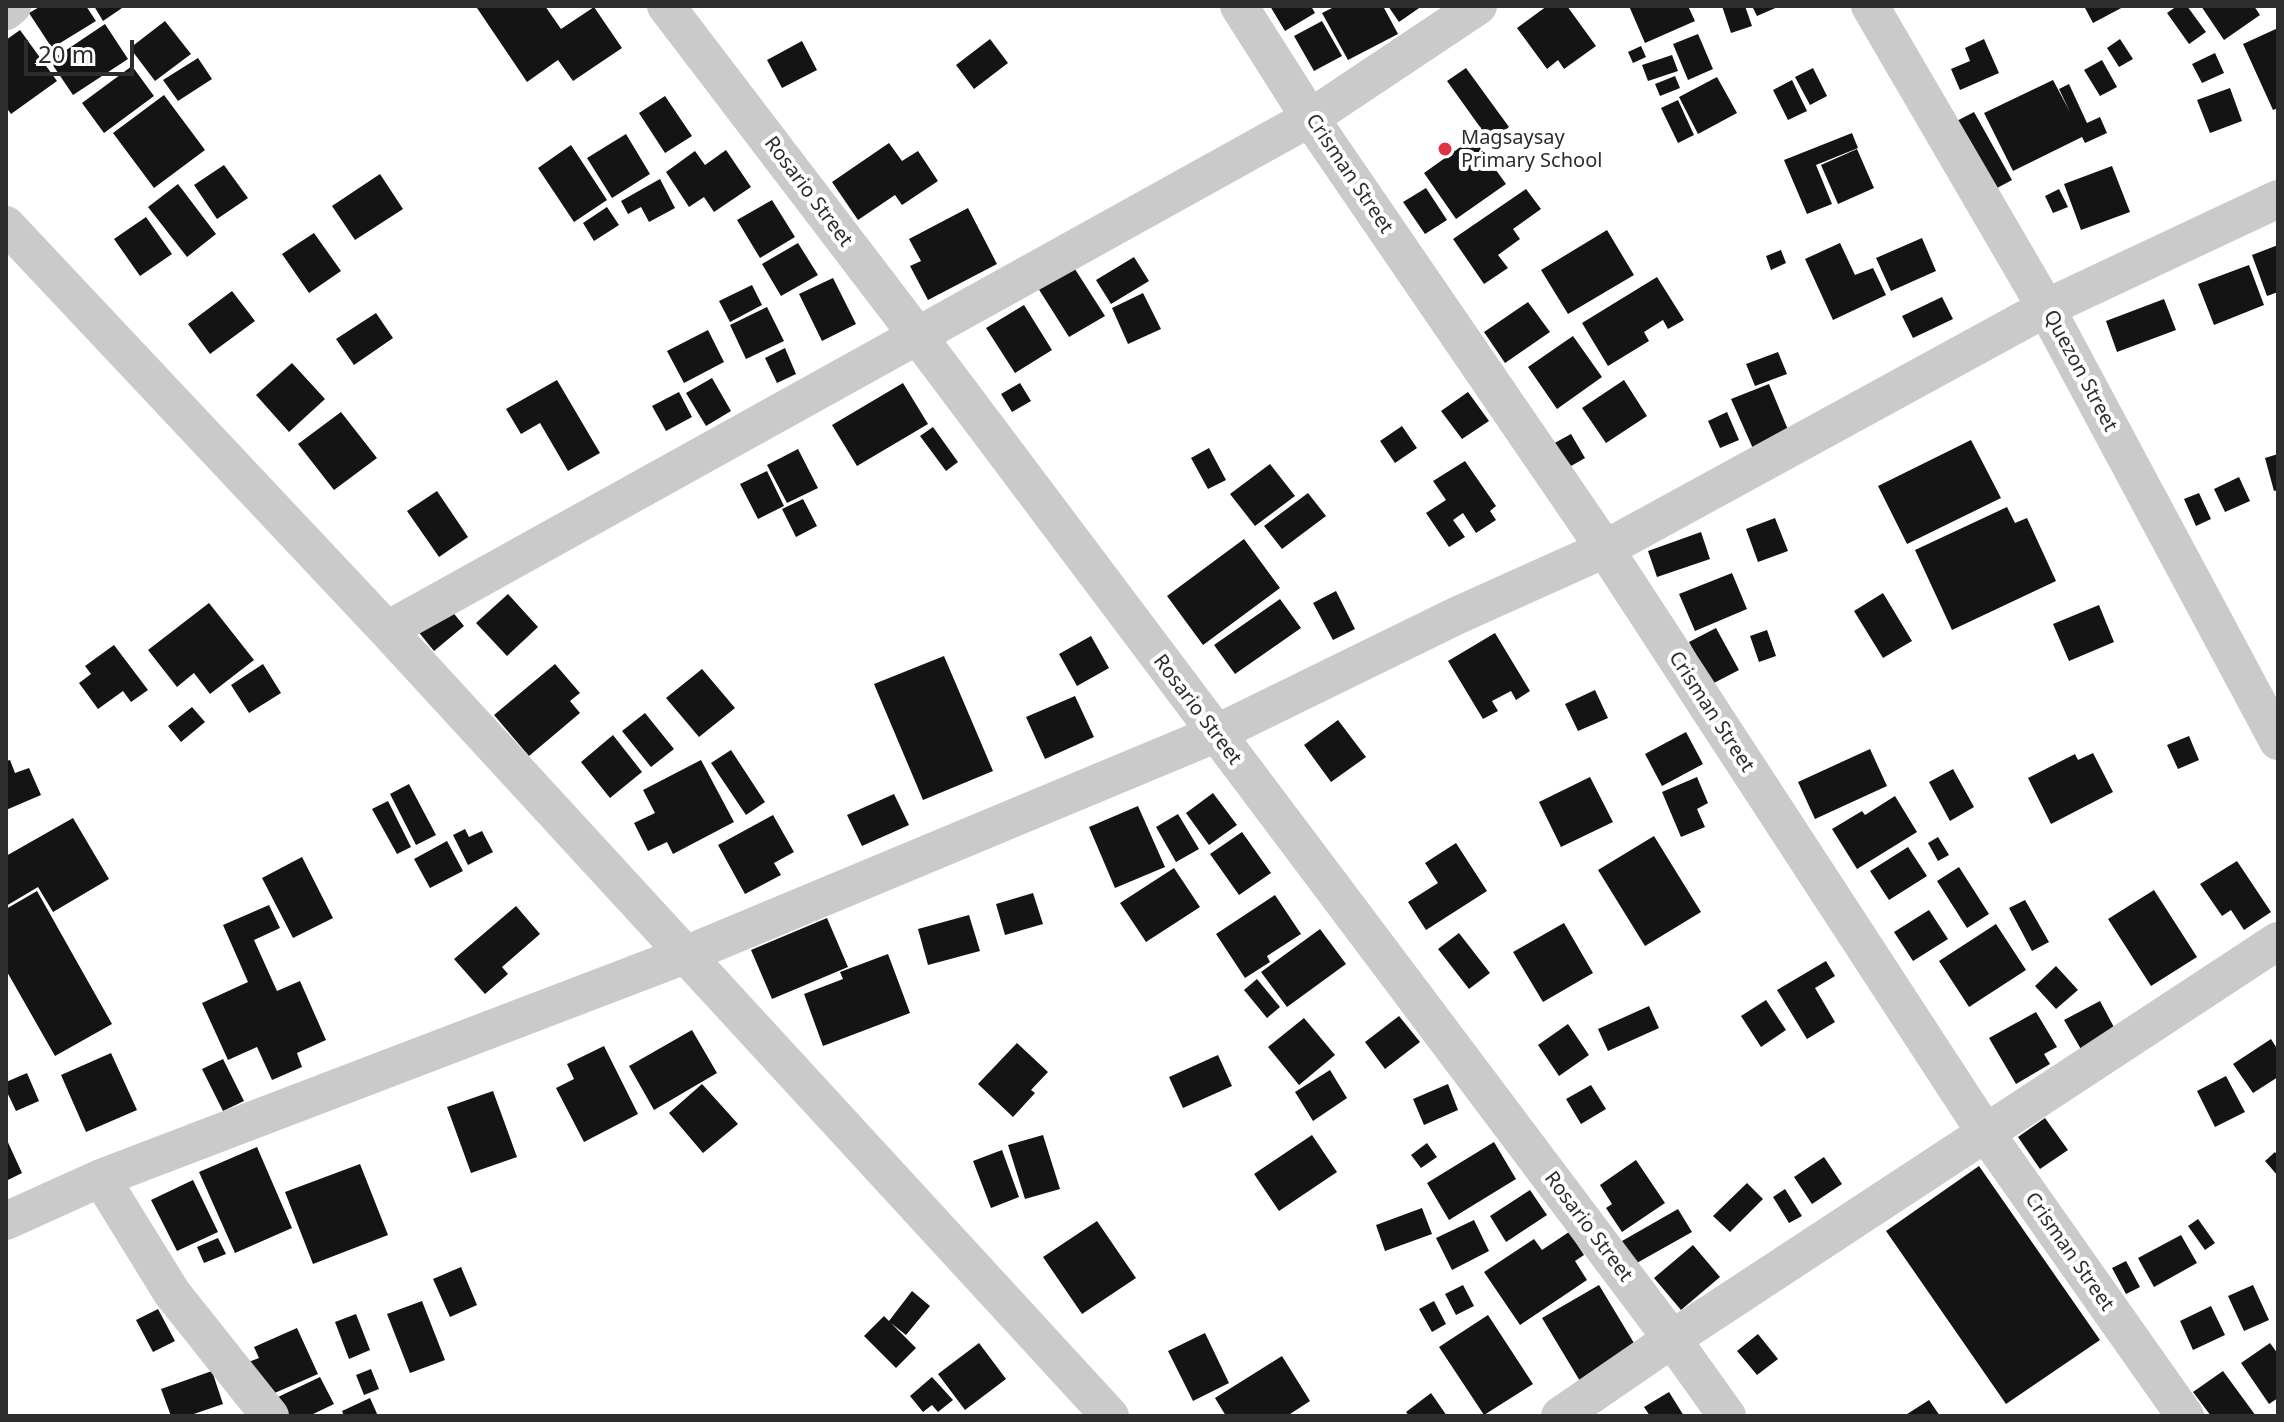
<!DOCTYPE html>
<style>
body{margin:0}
#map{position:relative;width:2284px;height:1422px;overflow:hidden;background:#fff;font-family:"Noto Sans",sans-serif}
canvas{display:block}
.frame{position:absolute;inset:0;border:8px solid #2d2d2d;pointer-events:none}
.scale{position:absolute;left:24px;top:40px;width:110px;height:36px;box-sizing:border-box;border:4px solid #2d2d2d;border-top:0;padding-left:10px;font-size:24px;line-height:28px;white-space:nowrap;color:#2d2d2d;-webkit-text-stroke:6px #fff;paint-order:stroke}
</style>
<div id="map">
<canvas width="2284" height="1422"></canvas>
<div class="frame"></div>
<div class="scale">20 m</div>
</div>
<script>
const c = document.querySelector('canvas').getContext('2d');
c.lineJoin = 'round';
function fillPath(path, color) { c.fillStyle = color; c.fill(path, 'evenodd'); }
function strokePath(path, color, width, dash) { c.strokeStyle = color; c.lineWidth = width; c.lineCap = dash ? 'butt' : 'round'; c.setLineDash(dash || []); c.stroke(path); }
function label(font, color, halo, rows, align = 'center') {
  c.font = font + ' "Noto Sans",sans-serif'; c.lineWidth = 8; c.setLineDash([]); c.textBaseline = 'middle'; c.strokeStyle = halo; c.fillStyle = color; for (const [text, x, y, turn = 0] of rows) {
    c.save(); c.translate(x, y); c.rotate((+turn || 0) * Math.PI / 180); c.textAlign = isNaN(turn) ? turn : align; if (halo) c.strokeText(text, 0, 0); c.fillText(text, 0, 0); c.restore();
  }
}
fillPath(new Path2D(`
 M41,6H86L96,21L52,48L29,13Z
 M94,6H125L103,21Z
 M480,6H545L561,29L594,7L622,48L573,81L558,60L527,82L477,8Z
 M1270,6H1311L1315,13L1285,31Z
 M1336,6H1383L1398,34L1348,60L1322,13Z
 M1388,6H1422L1399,22Z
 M1547,6H1567L1596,46L1564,69L1558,60L1547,69L1517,28Z
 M1629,6H1688L1695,21L1645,43Z
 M1722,6H1745L1752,26L1731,33Z
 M1752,6H1780L1757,16Z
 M2084,6H2125L2093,23Z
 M2177,6H2187L2206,32L2189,44L2167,13Z
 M2201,6H2254L2260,15L2224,40Z
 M165,21L191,54L155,81L130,48Z
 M1322,21L1342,56L1314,71L1294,36Z
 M105,24L128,59L73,95L50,61Z
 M2278,28V108L2273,110L2243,44Z
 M20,30L57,81L11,114L6,107V40Z
 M1698,34L1713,69L1688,80L1673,44Z
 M990,39L1008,63L974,89L956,65Z
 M1984,39L1999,73L1960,90L1951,69L1970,61L1965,48Z
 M2120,39L2133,59L2119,67L2107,48Z
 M802,41L817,70L782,88L767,60Z
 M1641,46L1646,57L1633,63L1628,52Z
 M2215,53L2224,73L2202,83L2192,64Z
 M1672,55L1678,71L1648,81L1642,65Z
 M198,58L212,79L178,101L163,80Z
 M2102,60L2117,87L2100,96L2084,70Z
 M132,66L154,96L104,133L82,103Z
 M1466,68L1509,127L1490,141L1447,81Z
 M1813,68L1827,96L1810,105L1795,77Z
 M1675,76L1680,88L1660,96L1655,84Z
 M1717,77L1737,113L1698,134L1679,97Z
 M1792,80L1807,111L1788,120L1773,90Z
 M2053,80L2070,112L2059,89L2069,84L2087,123L2100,117L2107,133L2085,143L2082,137L2013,171L1984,113Z
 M2230,88L2242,121L2210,133L2197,100Z
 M164,95L205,150L154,188L113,133Z
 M665,96L692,136L665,153L639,113Z
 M1678,100L1694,135L1678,143L1661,108Z
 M1974,112L2012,180L1986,194L1949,125Z
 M1852,133L1858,148L1816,165L1832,204L1807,214L1784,160Z
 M626,134L650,174L612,198L587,158Z
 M1473,138L1506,184L1456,219L1424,173Z
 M889,143L902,161L918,151L938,181L902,205L895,195L858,220L832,182Z
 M571,145L607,200L574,222L538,168Z
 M1857,149L1874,188L1838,204L1821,165Z
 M726,150L751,187L714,212L704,197L689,207L666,172L695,151L705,165Z
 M224,165L248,198L217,219L194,185Z
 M2112,166L2130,212L2081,230L2064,184Z
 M380,174L403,209L355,240L332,206Z
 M660,179L675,208L649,222L641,207L628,214L621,201Z
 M178,184L216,234L187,257L148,207Z
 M1426,188L1447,220L1425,234L1403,202Z
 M1526,189L1541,209L1513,229L1520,239L1498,255L1508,268L1484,284L1453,239Z
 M2059,189L2068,207L2053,213L2045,196Z
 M772,200L795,237L760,258L737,220Z
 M607,207L619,225L594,241L583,223Z
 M968,208L997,264L928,300L910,266L921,261L909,239Z
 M146,217L172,254L140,276L114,239Z
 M1607,230L1634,275L1568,314L1541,270Z
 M314,233L341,271L309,293L282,254Z
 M1922,238L1936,271L1891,291L1876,258Z
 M798,243L818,275L781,296L762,264Z
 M1840,243L1855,275L1873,268L1886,295L1833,320L1805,259Z
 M2278,245V292L2267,296L2252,255Z
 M1781,250L1786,263L1771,270L1766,256Z
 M1134,257L1149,281L1111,304L1096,280Z
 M2249,265L2264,305L2214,325L2198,284Z
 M1073,266L1105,316L1069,337L1038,288Z
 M1657,277L1684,320L1668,329L1663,320L1644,332L1649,341L1608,366L1582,323Z
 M833,278L856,324L822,341L799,294Z
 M752,285L762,305L730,322L719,301Z
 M232,291L255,321L210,354L188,324Z
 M1143,293L1161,329L1128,344L1112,308Z
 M1942,297L1953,319L1913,338L1902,316Z
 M2164,299L2176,330L2117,352L2106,321Z
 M1528,302L1550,332L1505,363L1484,332Z
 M1024,305L1052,350L1015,373L986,328Z
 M767,307L784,341L746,359L730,325Z
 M376,313L393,338L354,365L336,339Z
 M708,330L724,362L684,383L667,351Z
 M1573,336L1602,377L1557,409L1528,367Z
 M785,348L796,374L777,383L765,358Z
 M1778,352L1787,374L1755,386L1746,364Z
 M292,363L325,399L289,432L256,395Z
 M712,378L731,411L706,426L686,393Z
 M557,380L600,453L568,471L540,423L521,434L506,409Z
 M1624,380L1647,416L1606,443L1582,408Z
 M903,383L928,424L857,466L832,425Z
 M1020,383L1031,401L1012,412L1001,394Z
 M1769,384L1791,437L1755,453L1731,399Z
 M679,392L692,417L666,431L652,406Z
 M1468,392L1489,421L1462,439L1441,411Z
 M341,412L377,458L334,490L298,444Z
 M1727,412L1739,440L1720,448L1708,421Z
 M1402,426L1417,448L1395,463L1380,441Z
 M933,427L958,462L946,471L920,436Z
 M1571,434L1585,458L1564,470L1551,445Z
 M1971,440L2001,498L1907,544L1878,486Z
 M1209,448L1226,480L1208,489L1191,458Z
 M798,449L818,488L787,503L767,465Z
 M2278,454V490L2274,491L2265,458Z
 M1465,461L1496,506L1490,511L1496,520L1476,533L1463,513L1453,520L1465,537L1449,547L1426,513L1446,500L1433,481Z
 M1270,464L1295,496L1255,526L1230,494Z
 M767,471L784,506L758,519L740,484Z
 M2239,477L2250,501L2225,512L2214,489Z
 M437,491L468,537L439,557L407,511Z
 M1308,493L1326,516L1282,549L1264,526Z
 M2199,493L2211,519L2196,526L2184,499Z
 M803,499L817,526L796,537L782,509Z
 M2007,507L2015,523L2027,518L2056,581L1952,630L1915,550Z
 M1775,518L1788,551L1758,562L1746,529Z
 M1701,532L1710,559L1657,577L1648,551Z
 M1244,539L1280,588L1203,645L1167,596Z
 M1732,573L1747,609L1695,631L1679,594Z
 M1336,591L1355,629L1333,640L1313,603Z
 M1883,593L1912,641L1883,658L1854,611Z
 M508,594L538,627L507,656L476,623Z
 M1280,599L1301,628L1235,674L1214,645Z
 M209,603L254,660L210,694L194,673L177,687L148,650Z
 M447,605L464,626L434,651L417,630Z
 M2099,605L2114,642L2069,661L2053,624Z
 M1716,628L1739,670L1712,684L1689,642Z
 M1767,630L1776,656L1759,662L1750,636Z
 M1495,633L1530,691L1516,700L1511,691L1492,701L1498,711L1483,719L1448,661Z
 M1091,636L1109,668L1077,686L1059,654Z
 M114,645L148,690L131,702L123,691L98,709L79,683L91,674L85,666Z
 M944,656L993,771L923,800L874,684Z
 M263,664L281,693L249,713L231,685Z
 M555,664L580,693L570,701L580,713L529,756L494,715Z
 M702,669L735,708L699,737L666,698Z
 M1595,690L1608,718L1578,731L1565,704Z
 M1075,696L1094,737L1045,759L1026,717Z
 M192,707L205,722L181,742L168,726Z
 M645,713L674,749L651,767L622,731Z
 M1338,720L1366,757L1331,782L1304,745Z
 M1686,732L1703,764L1662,786L1645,754Z
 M613,735L642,772L610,798L581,762Z
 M2189,736L2199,760L2178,769L2167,745Z
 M1870,749L1887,786L1815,819L1798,782Z
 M731,750L765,802L746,815L711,763Z
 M2093,753L2113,792L2051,824L2028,778L2075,754L2078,760Z
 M10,760L15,773L29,768L41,795L6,810V761Z
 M701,760L734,822L673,854L667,842L648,851L634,823L655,813L643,790Z
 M1953,769L1974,807L1950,821L1929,782Z
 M1590,777L1613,822L1561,847L1539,802Z
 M1697,777L1708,803L1697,809L1705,827L1681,837L1662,792Z
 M409,784L436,835L416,845L390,794Z
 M1213,793L1237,825L1209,845L1186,813Z
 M894,794L909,825L862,846L847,815Z
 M1895,796L1917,832L1857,869L1832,829L1862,811L1865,815Z
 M388,801L411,847L397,854L372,809Z
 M1138,806L1165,867L1115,888L1089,827Z
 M1178,814L1199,849L1176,862L1156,827Z
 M773,815L794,852L774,863L781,875L745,894L718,845Z
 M73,818L109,879L53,912L38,887L6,906V856Z
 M465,829L469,837L482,831L493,852L468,865L453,835Z
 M1242,832L1271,873L1239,895L1210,854Z
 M1654,836L1701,912L1645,946L1598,870Z
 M1938,837L1949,855L1938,861L1928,843Z
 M447,841L463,871L430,888L414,859Z
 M1456,843L1487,891L1426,930L1408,902L1438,883L1425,863Z
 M1908,847L1927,876L1889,900L1870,871Z
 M302,857L333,918L293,938L262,878Z
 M2237,861L2271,912L2244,930L2231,910L2222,916L2200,884Z
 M1959,867L1989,914L1967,928L1937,881Z
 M1174,868L1200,907L1146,942L1120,903Z
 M2154,890L2197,957L2151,986L2108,919Z
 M37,891L112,1024L55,1056L6,970V909Z
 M1033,893L1043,924L1005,935L996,904Z
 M1275,895L1301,934L1267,956L1270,962L1245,978L1216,934Z
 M2025,900L2049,942L2032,951L2009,908Z
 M269,905L280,928L254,940L277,991L300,981L326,1040L297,1053L302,1067L272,1080L257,1047L228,1060L202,1003L248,982L223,925Z
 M516,906L540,934L502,967L508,974L485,994L454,959Z
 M1929,910L1948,939L1913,961L1894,932Z
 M969,915L980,951L928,965L918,929Z
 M827,918L848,967L772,999L751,950Z
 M1564,923L1593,973L1543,1002L1513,952Z
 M1996,924L2026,970L1969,1007L1939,961Z
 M1320,929L1346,964L1287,1007L1261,972Z
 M1459,933L1490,973L1469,989L1438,949Z
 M888,954L910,1013L823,1046L804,994L843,979L840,972Z
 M1826,961L1835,976L1815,988L1835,1022L1807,1039L1777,990Z
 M2056,966L2078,990L2056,1009L2035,986Z
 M1257,979L1280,1007L1267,1018L1244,990Z
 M1766,1000L1786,1030L1761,1047L1741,1016Z
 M2100,1001L2117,1033L2082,1051L2064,1020Z
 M1649,1006L1659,1028L1608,1051L1598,1029Z
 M2036,1012L2057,1047L2044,1054L2050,1064L2016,1084L1989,1038Z
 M1399,1016L1420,1042L1385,1069L1365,1042Z
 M1304,1018L1335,1055L1299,1085L1268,1047Z
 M1568,1024L1589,1055L1559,1076L1538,1045Z
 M692,1030L717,1073L654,1110L629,1066Z
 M2271,1039L2278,1050V1077L2253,1093L2233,1064Z
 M1017,1043L1048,1072L1031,1090L1035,1093L1013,1117L978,1084Z
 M604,1046L638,1114L584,1142L556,1088L574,1079L567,1064Z
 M111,1053L137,1110L86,1132L61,1075Z
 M1218,1055L1232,1086L1183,1108L1169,1077Z
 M223,1059L244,1101L223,1111L202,1069Z
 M1330,1070L1347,1098L1313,1121L1295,1092Z
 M27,1073L39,1101L16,1111L6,1090V1082Z
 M2226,1076L2245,1112L2215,1127L2197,1091Z
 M702,1084L738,1124L703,1153L669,1113Z
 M1448,1084L1458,1110L1424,1125L1413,1099Z
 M1591,1085L1606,1109L1581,1124L1566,1099Z
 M493,1091L517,1157L471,1173L447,1107Z
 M2045,1118L2068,1150L2040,1169L2018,1137Z
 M1043,1135L1060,1189L1025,1199L1008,1145Z
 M1312,1135L1337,1172L1279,1211L1254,1174Z
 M6,1138L22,1173L6,1181Z
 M1494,1142L1516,1179L1449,1220L1427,1183Z
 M1427,1143L1437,1157L1421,1168L1411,1155Z
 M257,1147L292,1228L235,1253L199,1172Z
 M1002,1150L1019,1197L991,1208L973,1161Z
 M2275,1152L2278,1156V1176L2265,1161Z
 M1824,1157L1842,1184L1812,1204L1794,1177Z
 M1636,1160L1665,1203L1622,1232L1606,1208L1612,1204L1600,1185Z
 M360,1164L388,1235L313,1264L285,1192Z
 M1979,1166L2100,1340L2006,1404L1886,1231Z
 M193,1180L218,1232L177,1251L151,1200Z
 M1747,1183L1763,1199L1730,1232L1713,1216Z
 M1785,1189L1802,1216L1789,1223L1773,1197Z
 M1530,1190L1547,1215L1506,1242L1490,1216Z
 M1422,1208L1432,1234L1385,1251L1376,1225Z
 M1678,1209L1692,1232L1635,1264L1622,1241Z
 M2198,1219L2215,1243L2205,1250L2188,1226Z
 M1474,1220L1489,1251L1452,1270L1436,1238Z
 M1097,1221L1136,1278L1082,1314L1043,1257Z
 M1569,1232L1584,1255L1575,1261L1587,1280L1520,1325L1484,1272L1534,1239L1542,1250Z
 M2181,1235L2197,1263L2154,1287L2138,1258Z
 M218,1238L226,1254L204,1263L197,1247Z
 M1693,1245L1720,1277L1681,1310L1654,1278Z
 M2126,1261L2140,1287L2126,1294L2112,1268Z
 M461,1267L477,1305L450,1317L433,1279Z
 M1463,1285L1474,1306L1456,1315L1445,1294Z
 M1599,1285L1637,1348L1580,1381L1542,1318Z
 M2253,1285L2269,1320L2244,1331L2228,1296Z
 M912,1291L930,1306L906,1335L891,1323L916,1348L896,1368L864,1336L884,1316L889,1321Z
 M422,1301L445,1360L410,1373L387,1314Z
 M1434,1301L1446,1324L1432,1332L1419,1309Z
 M2211,1306L2225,1335L2193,1350L2180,1321Z
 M158,1309L175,1341L153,1352L136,1320Z
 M356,1314L370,1350L349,1359L335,1322Z
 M1488,1315L1533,1384L1484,1415L1439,1347Z
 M297,1328L318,1374L261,1399L246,1363L259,1358L254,1347Z
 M1205,1333L1229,1383L1193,1401L1168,1351Z
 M1758,1334L1778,1359L1757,1375L1737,1351Z
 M979,1343L1006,1379L965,1410L938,1374Z
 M2270,1343L2278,1354V1398L2269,1404L2241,1363Z
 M1282,1356L1310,1401L1287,1416H1226L1215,1398Z
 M371,1369L379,1389L364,1395L356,1375Z
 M212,1371L223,1404L188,1416H171L161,1389Z
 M2223,1371L2256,1416H2211L2193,1392Z
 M320,1377L334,1404L309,1416H287L278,1397Z
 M932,1377L953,1400L938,1412L932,1405L923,1412L910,1396Z
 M1669,1392L1684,1416H1650L1644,1407Z
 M1431,1393L1447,1416H1409L1406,1412Z
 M370,1398L378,1416H344L342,1411Z
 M1929,1400L1940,1416H1904Z`), '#141414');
strokePath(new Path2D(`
 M666,6L917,335L1672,1339L1727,1416
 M1239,6L1310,118L1605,549L1985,1132L2185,1416
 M1870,6L2046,308L2278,741
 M6,11L12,6
 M6,225L387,630L1110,1416
 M387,630L1310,118L1478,6
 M101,1178L172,1293L270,1416
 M6,1221L101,1178L685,955L1215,734L1456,616L1605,549L2046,308L2278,199
 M1560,1416L1672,1339L2278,941`), '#cacaca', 38);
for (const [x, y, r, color] of [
 [1445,149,8,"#df3445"]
]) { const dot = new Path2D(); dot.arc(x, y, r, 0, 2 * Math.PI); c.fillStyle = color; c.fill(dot); strokePath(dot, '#fff', 3); }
label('20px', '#2d2d2d', '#fff', [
 ["Magsaysay",1461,138],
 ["Primary School",1461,161]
], 'left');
label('20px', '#2d2d2d', '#fff', [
 ["Crisman Street",1349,174,56],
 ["Rosario Street",808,192,53],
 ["Quezon Street",2080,371,62],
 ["Rosario Street",1197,710,53],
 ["Crisman Street",1711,712,57],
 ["Rosario Street",1588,1227,53],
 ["Crisman Street",2069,1252,55]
]);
</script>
